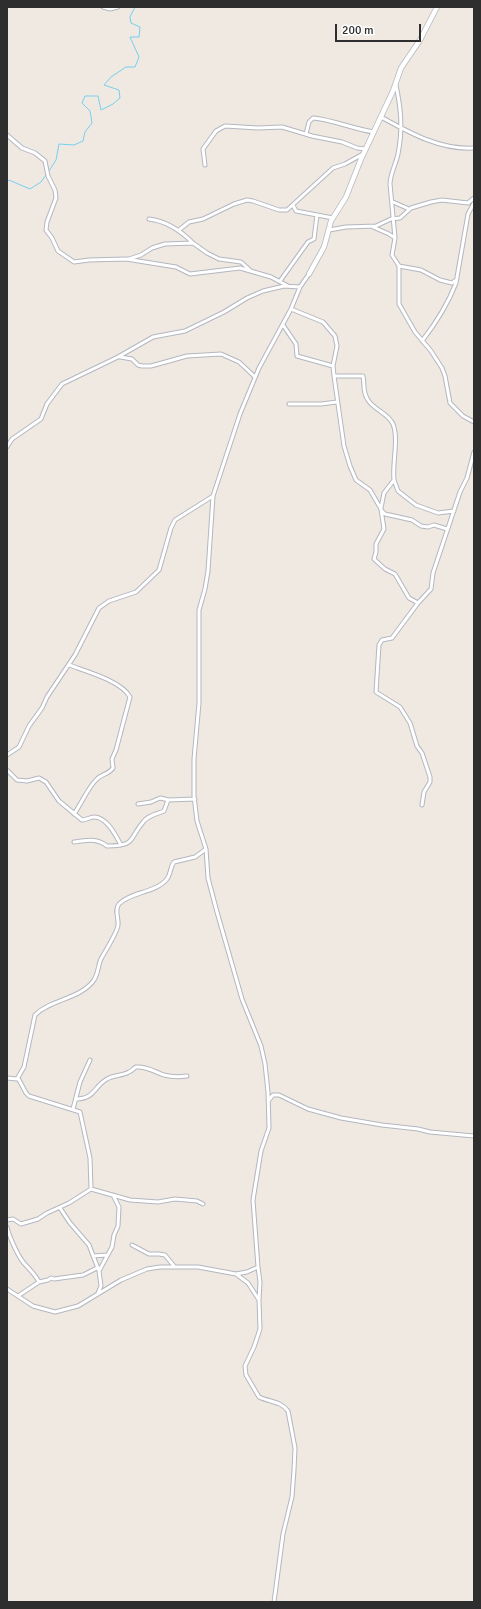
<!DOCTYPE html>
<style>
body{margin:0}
#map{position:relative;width:481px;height:1609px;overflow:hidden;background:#efe9e1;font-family:Signika,sans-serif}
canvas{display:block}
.frame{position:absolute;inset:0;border:8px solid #2e2e2e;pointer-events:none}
.scale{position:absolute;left:335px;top:24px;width:86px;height:18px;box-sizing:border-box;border:2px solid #2e2e2e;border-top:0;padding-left:5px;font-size:12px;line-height:14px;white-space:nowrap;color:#2e2e2e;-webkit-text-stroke:3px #fff;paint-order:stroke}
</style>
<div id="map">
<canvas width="481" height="1609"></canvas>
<div class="frame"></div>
<div class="scale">200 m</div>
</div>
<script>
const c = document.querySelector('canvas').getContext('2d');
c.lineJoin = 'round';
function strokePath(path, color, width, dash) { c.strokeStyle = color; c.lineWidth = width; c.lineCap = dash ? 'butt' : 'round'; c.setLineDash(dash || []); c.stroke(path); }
strokePath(new Path2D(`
 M49,171L56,160L59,144L74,145L83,141L85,132L92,123L90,111L82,103L85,96H98L101,110L113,104L120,98L119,90L104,85L111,77L126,67H135L139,57L130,37H139L140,27L131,23L130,17L135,7
 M7,182L9,180L30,189L41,182L46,175`), '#75cff0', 1);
const street = new Path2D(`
 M103,7L110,9L118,7
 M396,85C401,109 403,129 398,154C396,164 390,174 390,184L395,238L392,255L399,266V304L415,332L431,351L442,368L445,376L450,403L463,416L474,422
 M381,117C410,133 440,150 474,148
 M306,134L309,122L313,118C334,120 353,129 374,132
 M7,135L22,148L35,153L45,161L48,176L55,190L56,198L47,222L46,230L52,238L58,251L74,262L89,260L126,259L176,267L190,274L240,268L271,277L288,286
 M205,165L203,149L216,131L225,126L258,128L282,127L312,136L342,142L357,148L366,149
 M393,202L409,209
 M293,205L296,211L333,218
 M149,219C167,221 181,231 193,243
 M373,227L389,234L395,238
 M179,230L189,222L203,219L234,204L247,200L253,201L279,210H287L333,168L345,164L363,154
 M329,230L346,227L376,226L391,219L400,218L411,208L431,202L442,200L468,203L474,198
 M129,259L141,255L152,248L165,244L193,243L207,253L219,259L241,262L251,271
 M399,266L421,270L440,280L452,283L456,280
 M280,281L308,242L314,239L317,215
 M291,309L323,322L335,336L337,346L333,366L334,376L344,446L350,466L356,480L370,490L381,509L384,529L376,544V552L374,559L385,569L395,574L409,598L418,603
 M283,325L296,344L297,356L333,366
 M422,341C436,323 448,304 456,283L468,214L474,203
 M120,357L132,359L138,365L142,366H151L187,356L221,354L239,362L255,377
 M334,376H363C365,386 362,391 368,400C374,410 388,413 393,424C399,439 392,464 394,480L384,493L381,508
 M289,404H321L337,402
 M7,447L12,439L41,419L47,404L62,384L118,357L153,337L185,331L224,312L247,298L263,291L284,286L300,287
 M394,480L398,491L416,505L438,513L454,511
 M381,510L385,514L412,520L421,526L428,527L434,525L447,529
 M69,665C85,671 122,681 130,697L116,750L112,759L113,768C109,774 102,774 97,779C88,787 82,803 74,814
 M7,755L19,747L29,726L42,708L47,697L75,655L99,608L109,601L136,592L159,570L171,528L175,520L213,496L240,414L259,368L291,309L300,287L309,274
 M7,770L17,780L27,781L39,778L46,782L59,801L82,820C86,820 90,817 94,817C107,817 116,836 121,845
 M138,804L151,802L160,798L169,800L195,799
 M422,805L424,792L430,782V777L422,753L417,746L410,723L400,707L376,692L379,645L382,640L392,638L418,603L431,589L433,573L460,492L467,478L474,452
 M74,842C86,840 97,838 107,846C137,846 128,839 144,821C149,815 157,814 164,811L168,800
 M7,1078L17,1079L24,1067L35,1015C51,999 81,999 94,980C99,972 98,963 102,957C105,952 118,930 118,925C119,919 114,910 119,904C130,892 156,893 167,879C171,874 170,867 174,862L195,857L206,849
 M18,1078L26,1093L29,1096L80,1112L90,1158L91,1189
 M76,1099C95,1099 94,1086 107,1079C113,1075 122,1076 129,1072C132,1071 134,1068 136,1067C147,1066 155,1072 164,1075C171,1077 180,1077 187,1076
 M269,1100L273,1095H279L308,1109L341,1118L382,1125L418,1129L430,1132L474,1136
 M73,1109L80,1082L90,1060
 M60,1208L70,1223L89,1245L99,1271L101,1286L98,1293
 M7,1220L13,1219L21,1224L38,1219L47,1213L69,1203L91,1189L130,1200L158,1202L175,1199L197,1201L203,1204
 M7,1227C9,1236 17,1254 23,1262C29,1269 35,1274 39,1282
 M132,1245L149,1254H159L165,1255L174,1266
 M93,1256L107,1255
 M258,1267L260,1282L259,1300
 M99,1271L112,1247L114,1235L118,1226L119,1207L113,1195
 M236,1274L248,1283L259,1300L260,1329L254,1347L245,1366L246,1375L259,1397C269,1402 281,1401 288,1411L295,1448L294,1470L292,1497L283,1534L274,1602
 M7,1289L33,1306L55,1312L78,1306L121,1280L147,1269L160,1267H198L236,1274L247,1272L258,1267L253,1200L261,1151L269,1128L268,1092L265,1064L261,1046L242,999L217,912L208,878L206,849L197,821L194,796V759L199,703V610L205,589L208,571L213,496
 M18,1296L39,1282L48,1280L51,1278L54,1279L83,1275L97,1268`);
const secondary = new Path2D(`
 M309,274L324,247L331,221L346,197L361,159L393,91L401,68L420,40L437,7`);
strokePath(street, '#b4b7c1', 5);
strokePath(secondary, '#b4b7c1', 6);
strokePath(street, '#fff', 3);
strokePath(secondary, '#fff', 4.5);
</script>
